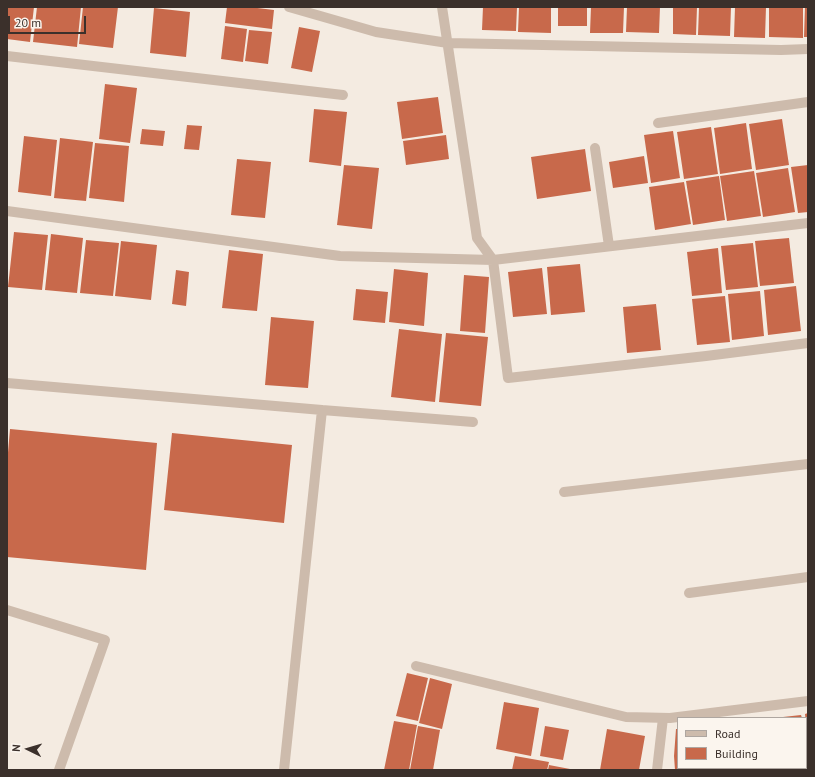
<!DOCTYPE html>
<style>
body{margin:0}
#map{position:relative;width:815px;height:777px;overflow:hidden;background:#f4ebe1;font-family:"PT Sans",sans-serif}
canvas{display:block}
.frame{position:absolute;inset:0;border:8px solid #3b302b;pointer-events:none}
.legend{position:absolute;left:677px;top:717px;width:130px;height:52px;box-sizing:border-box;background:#fbf5ee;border:1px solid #aea6a0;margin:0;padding:5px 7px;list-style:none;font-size:12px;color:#3b302b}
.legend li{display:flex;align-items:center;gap:8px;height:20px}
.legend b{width:20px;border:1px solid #aea6a0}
.north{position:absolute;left:8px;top:729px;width:40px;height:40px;-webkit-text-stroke:3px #fbf5ee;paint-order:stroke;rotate:275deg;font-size:11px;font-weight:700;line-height:16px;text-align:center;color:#3b302b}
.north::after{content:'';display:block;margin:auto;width:14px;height:18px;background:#3b302b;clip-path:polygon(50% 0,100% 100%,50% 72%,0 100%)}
.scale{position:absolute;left:8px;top:16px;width:78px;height:18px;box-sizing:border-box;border:2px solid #3b302b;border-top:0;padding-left:5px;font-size:12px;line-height:14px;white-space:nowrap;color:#3b302b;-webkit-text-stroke:3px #fbf5ee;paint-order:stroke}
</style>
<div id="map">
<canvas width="815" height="777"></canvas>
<div class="frame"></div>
<ul class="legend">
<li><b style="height:5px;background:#cdbbac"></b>Road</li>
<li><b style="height:11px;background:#c8694b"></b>Building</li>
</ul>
<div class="north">N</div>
<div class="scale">20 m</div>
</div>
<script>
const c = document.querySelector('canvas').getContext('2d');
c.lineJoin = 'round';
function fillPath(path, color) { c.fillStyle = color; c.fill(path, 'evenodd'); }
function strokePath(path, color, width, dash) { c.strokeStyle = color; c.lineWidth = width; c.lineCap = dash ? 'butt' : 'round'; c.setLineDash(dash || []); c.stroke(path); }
fillPath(new Path2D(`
 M8,7H34L30,42L7,39Z
 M37,7H81L77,47L33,42Z
 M83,7H118L113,48L79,44Z
 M227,7H249L274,10L272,29L225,23Z
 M483,7H517L516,31L482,30Z
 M519,7H551V33L518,32Z
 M558,7H587V26H558Z
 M591,7H624L623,33H590Z
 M627,7H660L659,33L626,32Z
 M673,7H697L696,35L673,34Z
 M699,7H731L730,36L698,35Z
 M735,7H766L765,38L734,37Z
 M769,7H803V38L769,37Z
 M805,7H808V37H804Z
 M154,8L190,12L186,57L150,53Z
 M225,26L247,29L243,62L221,59Z
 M299,27L320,31L312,72L291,68Z
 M249,30L272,32L268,64L245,61Z
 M105,84L137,88L130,143L99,139Z
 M438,97L443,133L402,139L397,102Z
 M314,109L347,112L341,166L309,162Z
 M782,119L789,165L756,170L749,124Z
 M746,123L752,169L720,174L714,128Z
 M187,125L202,126L199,150L184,149Z
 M711,127L718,174L684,179L677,132Z
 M142,129L165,131L163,146L140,144Z
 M673,131L680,178L651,183L644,135Z
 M446,135L449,159L406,165L403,141Z
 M24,136L57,140L51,196L18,192Z
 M60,138L93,142L86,201L54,198Z
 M95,143L129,146L124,202L89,198Z
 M585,149L591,191L537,199L531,157Z
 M644,156L648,183L613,188L609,162Z
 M237,159L271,162L265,218L231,215Z
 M344,165L379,168L372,229L337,225Z
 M808,165V212L798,213L791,167Z
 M788,168L795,212L763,217L756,173Z
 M754,171L761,216L727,221L720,176Z
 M719,176L725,220L693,225L686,181Z
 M684,182L691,224L655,230L649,187Z
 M14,232L48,235L42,290L8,287Z
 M51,234L83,238L77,293L45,290Z
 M789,238L794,283L760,286L755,241Z
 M86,240L119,243L113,296L80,293Z
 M121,241L157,245L151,300L115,296Z
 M753,243L758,287L726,290L721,246Z
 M718,248L722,293L692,296L687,252Z
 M229,250L263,254L257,311L222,308Z
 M580,264L585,312L551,315L547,267Z
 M542,268L547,314L513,317L508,272Z
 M394,269L428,273L424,326L389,322Z
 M176,270L189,272L186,306L172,304Z
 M464,275L489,277L485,333L460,331Z
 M796,286L801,331L768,335L764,290Z
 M356,289L388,292L385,323L353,320Z
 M760,291L764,336L732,340L728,294Z
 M725,296L730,342L697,345L692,299Z
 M656,304L661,350L627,353L623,307Z
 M271,317L314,321L308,388L265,385Z
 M399,329L442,334L435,402L391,397Z
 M446,333L488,337L481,406L439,402Z
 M10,429L157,443L146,570L7,557V464Z
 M172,433L292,445L284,523L164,510Z
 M407,673L428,678L418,721L396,716Z
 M430,678L452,684L442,729L419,723Z
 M504,702L539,708L531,756L496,749Z
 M808,713V733H807L805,714Z
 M801,715L802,718H783V717Z
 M394,721L417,725L409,770H384Z
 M418,726L440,730L433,770H410Z
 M545,726L569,730L563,760L540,756Z
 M607,729L645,736L639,770H600Z
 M676,729H678V768H737L738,770H675L674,756Z
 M515,756L549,762L547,770H512Z
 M549,765L570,769V770H548Z`), '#c8694b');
strokePath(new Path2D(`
 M289,7L376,32L448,43L781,50L808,49
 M442,7L477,238L493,260L508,378L706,356L808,343
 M7,56L343,95
 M658,123L808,102
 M595,148L609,246
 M7,211L340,256L493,260L808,223
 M7,383L322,410L473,422
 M564,492L808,464
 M689,593L808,577
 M7,610L105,640L59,770
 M416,666L626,717L670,718L808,701
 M284,770L322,410
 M657,770L663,718`), '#cdbbac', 10);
</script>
